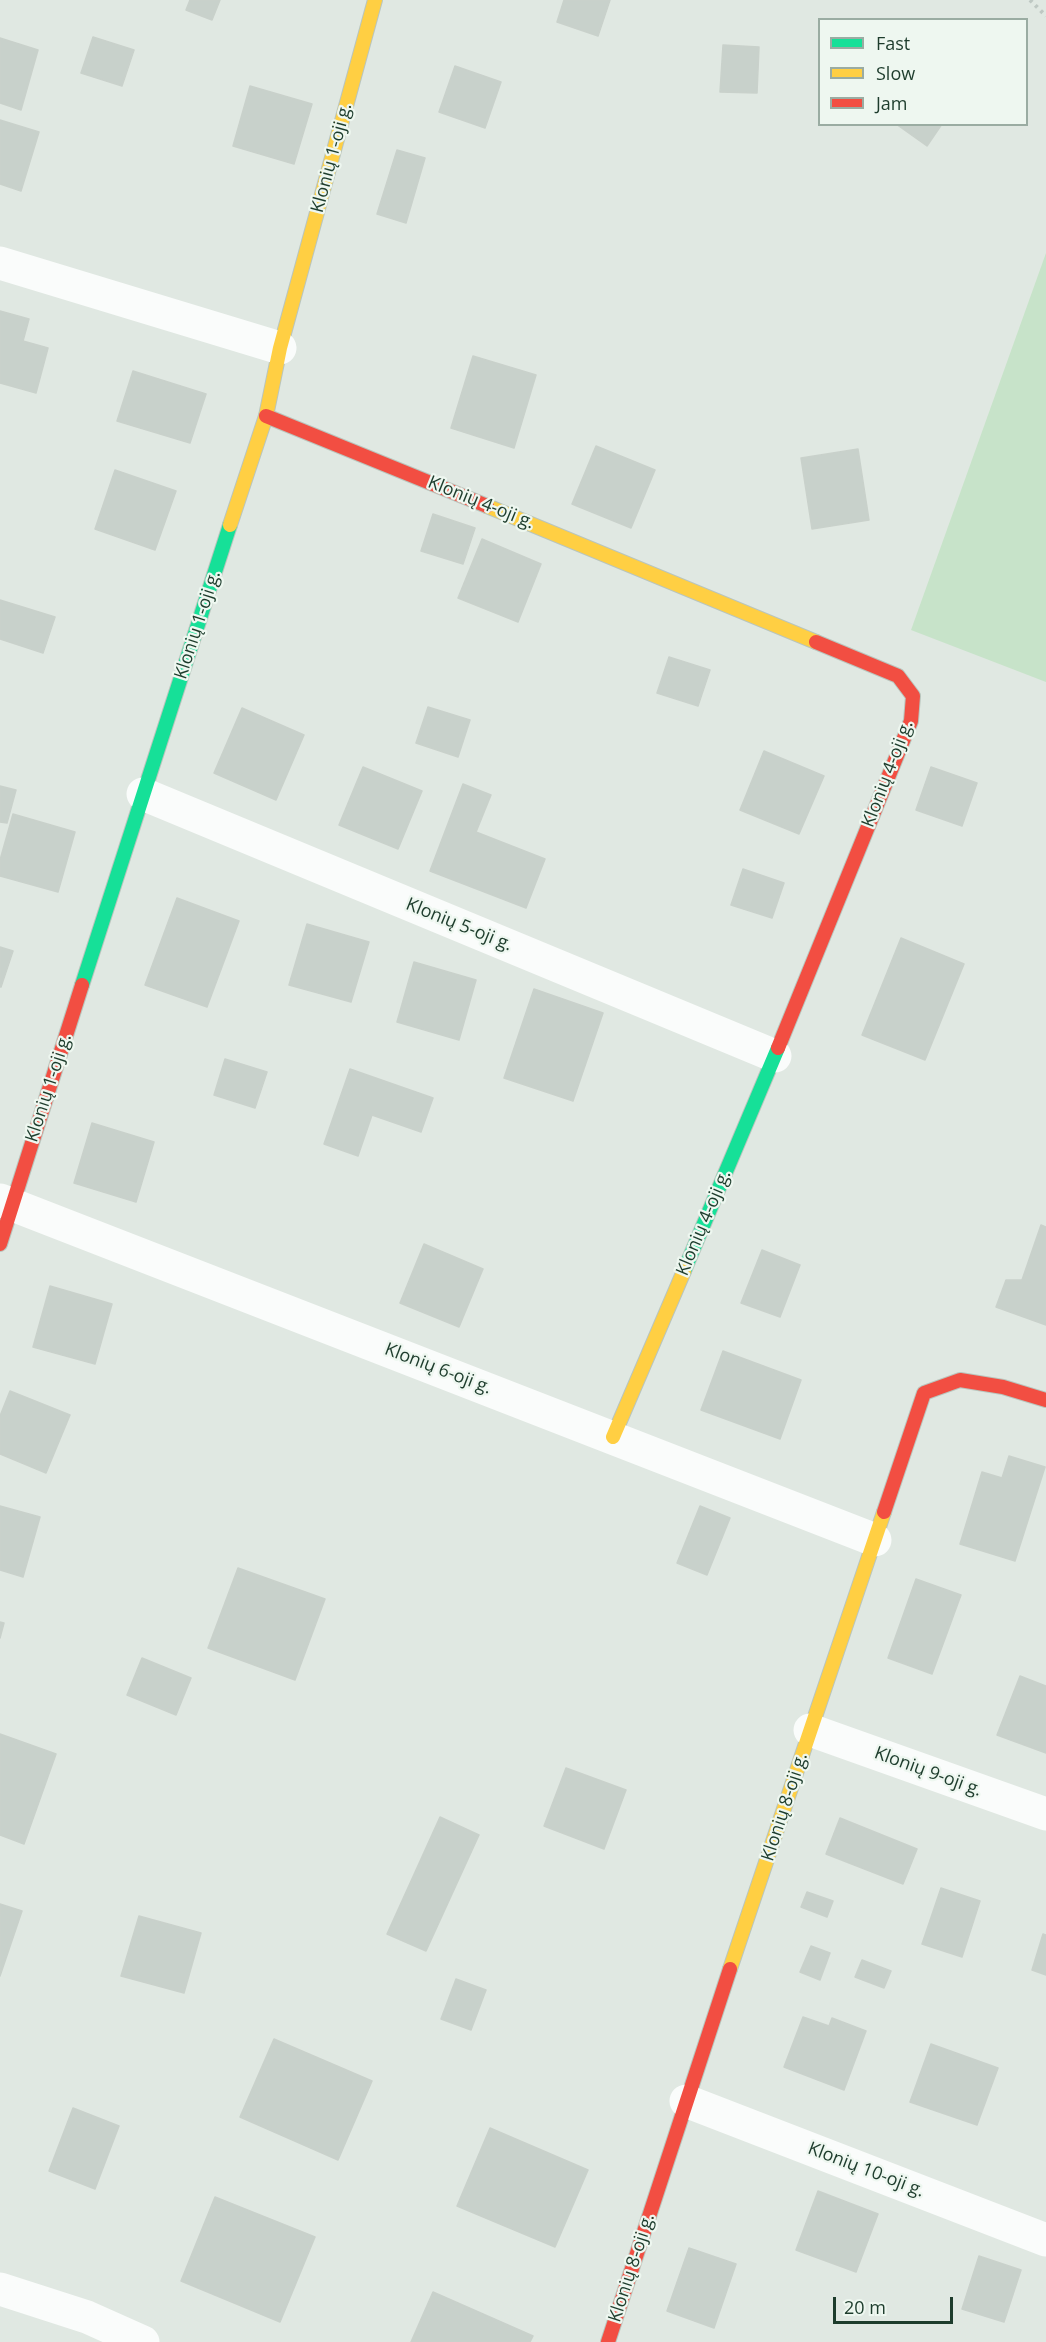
<!DOCTYPE html>
<meta charset="utf-8">
<style>
body{margin:0}
#map{position:relative;width:1046px;height:2342px;overflow:hidden;background:#e0e8e2;font-family:"Open Sans",sans-serif}
canvas{display:block}
.legend{position:absolute;left:818px;top:18px;width:210px;height:108px;box-sizing:border-box;background:#eef7f0;border:2px solid #9aaca2;margin:0;padding:8px 10px;list-style:none;font-size:18px;color:#1d3c2c}
.legend li{display:flex;align-items:center;gap:12px;height:30px}
.legend b{width:30px;border:2px solid #9aaca2}
.scale{position:absolute;left:833px;top:2297px;width:120px;height:27px;box-sizing:border-box;border:3px solid #1d3c2c;border-top:0;padding-left:8px;font-size:18px;line-height:21px;white-space:nowrap;color:#1d3c2c;-webkit-text-stroke:4px #eef7f0;paint-order:stroke}
</style>
<div id="map">
<canvas width="1046" height="2342"></canvas>
<ul class="legend">
<li><b style="height:8px;background:#16e098"></b>Fast</li>
<li><b style="height:8px;background:#ffcf43"></b>Slow</li>
<li><b style="height:8px;background:#f24e42"></b>Jam</li>
</ul>
<div class="scale">20 m</div>
</div>
<script>
const c = document.querySelector('canvas').getContext('2d');
c.lineJoin = 'round';
function fillPath(path, color) { c.fillStyle = color; c.fill(path, 'evenodd'); }
function strokePath(path, color, width, dash) { c.strokeStyle = color; c.lineWidth = width; c.lineCap = dash ? 'butt' : 'round'; c.setLineDash(dash || []); c.stroke(path); }
function label(font, color, halo, rows, align = 'center') {
  c.font = font + ' "Open Sans",sans-serif'; c.lineWidth = 4.5; c.setLineDash([]); c.textBaseline = 'middle'; c.strokeStyle = halo; c.fillStyle = color; for (const [text, x, y, turn = 0] of rows) {
    c.save(); c.translate(x, y); c.rotate((+turn || 0) * Math.PI / 180); c.textAlign = isNaN(turn) ? turn : align; if (halo) c.strokeText(text, 0, 0); c.fillText(text, 0, 0); c.restore();
  }
}
fillPath(new Path2D(`
 M1046,253V682L911,630Z`), '#c7e3c9');
const building = new Path2D(`
 M190,0H220L212,20L186,10Z
 M564,0H610L598,36L557,22Z
 M93,37L134,50L122,86L81,73Z
 M0,38L38,50L21,110L0,103Z
 M723,45L759,47L757,93L720,92Z
 M455,66L501,82L485,128L439,112Z
 M250,86L312,104L294,164L233,146Z
 M0,120L39,132L21,191L0,184Z
 M896,124H942L927,146Z
 M397,150L425,158L406,223L377,214Z
 M0,311L29,319L23,341L48,348L36,393L0,383Z
 M473,356L536,375L514,448L451,428Z
 M133,371L206,394L190,443L117,421Z
 M596,446L655,470L631,528L572,504Z
 M858,449L869,520L812,529L801,458Z
 M115,470L176,491L155,550L95,529Z
 M433,514L475,528L463,564L421,551Z
 M482,539L541,564L518,622L458,598Z
 M0,600L55,617L43,653L0,639Z
 M669,657L710,670L698,706L657,693Z
 M428,707L470,720L458,757L416,743Z
 M242,708L304,735L276,800L214,773Z
 M764,751L824,776L799,834L740,810Z
 M363,767L422,791L398,849L339,825Z
 M931,767L977,783L962,826L916,810Z
 M463,784L491,795L476,832L545,859L526,908L430,871Z
 M0,786L16,790L7,823L0,822Z
 M13,814L75,832L58,892L0,876V860Z
 M743,869L784,883L772,918L731,905Z
 M177,898L239,921L207,1007L145,985Z
 M307,924L369,942L351,1002L289,985Z
 M901,938L964,964L925,1060L862,1035Z
 M0,947L13,951L1,987H0Z
 M414,962L476,980L459,1040L397,1022Z
 M534,989L603,1013L573,1101L504,1078Z
 M225,1059L267,1072L255,1108L214,1095Z
 M350,1069L433,1098L421,1132L372,1115L358,1156L324,1144Z
 M92,1123L154,1142L136,1202L74,1183Z
 M1041,1225L1046,1227V1325L996,1307L1006,1280H1022Z
 M424,1244L483,1269L459,1327L400,1303Z
 M762,1250L800,1265L780,1317L741,1303Z
 M50,1286L112,1304L95,1364L33,1347Z
 M723,1351L801,1380L780,1439L701,1410Z
 M10,1391L70,1415L46,1473L0,1454V1416Z
 M1009,1456L1045,1467L1015,1561L960,1544L982,1472L1002,1478Z
 M0,1506L40,1517L23,1577L0,1570Z
 M700,1506L730,1518L707,1575L677,1563Z
 M238,1568L325,1599L295,1680L208,1648Z
 M916,1579L961,1595L932,1674L888,1658Z
 M0,1622L4,1623L0,1638Z
 M142,1658L191,1678L176,1715L127,1695Z
 M1020,1676L1046,1686V1753L997,1735Z
 M0,1734L56,1754L24,1844L0,1835Z
 M566,1768L626,1790L604,1849L544,1826Z
 M440,1817L479,1835L426,1951L387,1934Z
 M840,1818L917,1849L903,1884L826,1854Z
 M941,1888L980,1901L962,1957L922,1944Z
 M807,1892L833,1901L827,1917L801,1907Z
 M0,1904L22,1911L0,1976Z
 M139,1916L201,1933L184,1993L121,1976Z
 M1043,1934L1046,1935V1975L1032,1970Z
 M811,1946L830,1953L820,1980L800,1972Z
 M862,1960L891,1971L884,1988L855,1977Z
 M456,1979L486,1990L471,2030L441,2019Z
 M803,2017L829,2026L832,2018L866,2031L844,2090L784,2067Z
 M274,2039L372,2081L338,2160L240,2117Z
 M931,2044L998,2068L977,2125L910,2102Z
 M73,2108L119,2126L95,2189L49,2171Z
 M490,2128L588,2170L555,2247L457,2206Z
 M818,2191L878,2214L856,2272L796,2250Z
 M215,2197L315,2237L280,2322L181,2281Z
 M689,2248L736,2264L714,2328L667,2311Z
 M979,2256L1021,2270L1004,2322L962,2309Z
 M433,2292L533,2336L530,2342H411Z`);
fillPath(building, '#c8d1cb');
strokePath(building, '#c9d1cb', 1.5);
const fast = new Path2D(`
 M82,985L230,525
 M684,1271L778,1048`);
const slow = new Path2D(`
 M487,506L816,642
 M230,525L266,416L280,348L375,0
 M613,1437L684,1271
 M730,1969L884,1512`);
const jam = new Path2D(`
 M266,416L487,506
 M778,1048L911,721L913,696L898,676L816,642
 M0,1244L82,985
 M884,1512L924,1393L960,1380L1003,1387L1046,1400
 M608,2342L730,1969`);
strokePath(fast, '#b9c5bd', 16);
strokePath(slow, '#b9c5bd', 16);
strokePath(jam, '#b9c5bd', 16);
strokePath(new Path2D(`
 M1030,0L1046,16`), '#bec8c3', 4, [3, 4.5]);
strokePath(new Path2D(`
 M0,263L280,348
 M143,794L775,1056
 M0,1200L875,1540
 M810,1730L1046,1814
 M686,2101L1046,2240
 M0,2289L87,2317L143,2342`), '#fafcfb', 33);
strokePath(fast, '#16e098', 14);
strokePath(slow, '#ffcf43', 14);
strokePath(jam, '#f24e42', 14);
label('18px', '#1d3c2c', '#eef7f0', [
 ["Klonių 1-oji g.",332,158,-75],
 ["Klonių 4-oji g.",481,503,22],
 ["Klonių 1-oji g.",198,625,-72],
 ["Klonių 4-oji g.",888,774,-69],
 ["Klonių 5-oji g.",459,925,22],
 ["Klonių 1-oji g.",49,1088,-72],
 ["Klonių 4-oji g.",704,1223,-67],
 ["Klonių 6-oji g.",438,1369,21],
 ["Klonių 9-oji g.",928,1772,20],
 ["Klonių 8-oji g.",785,1807,-72],
 ["Klonių 10-oji g.",866,2170,21],
 ["Klonių 8-oji g.",632,2268,-72]
]);
</script>
